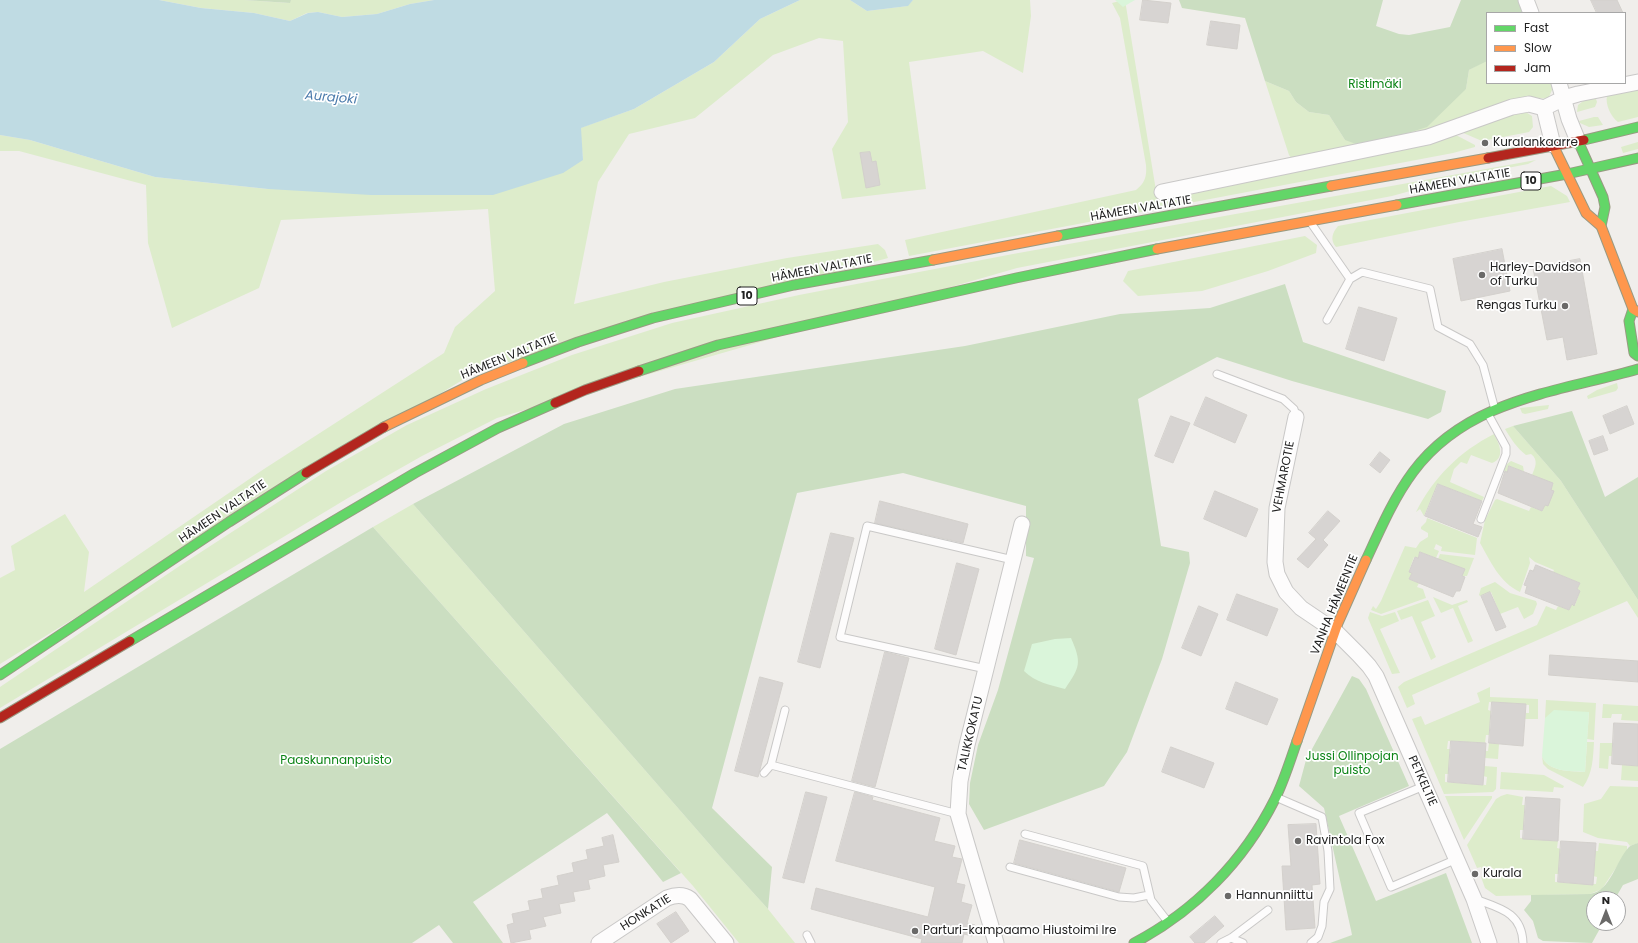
<!DOCTYPE html>
<meta charset="utf-8">
<style>
body{margin:0}
#map{position:relative;width:1638px;height:943px;overflow:hidden;background:#f0eeeb;font-family:Poppins,sans-serif}
canvas{display:block}
.legend{position:absolute;left:1486px;top:12px;width:140px;height:72px;box-sizing:border-box;background:#fff;border:1px solid #a7a7a7;margin:0;padding:5px 7px;list-style:none;font-size:12px;color:#222}
.legend li{display:flex;align-items:center;gap:8px;height:20px}
.legend b{width:20px;border:1px solid #a7a7a7}
.north{position:absolute;left:1586px;top:891px;width:40px;height:40px;box-sizing:border-box;background:#fff;border:1px solid #a7a7a7;border-radius:50%;rotate:0deg;font-size:11px;font-weight:700;line-height:16px;text-align:center;color:#222}
.north::after{content:'';display:block;margin:auto;width:14px;height:18px;background:#6a6968;clip-path:polygon(50% 0,100% 100%,50% 72%,0 100%)}
</style>
<div id="map">
<canvas width="1638" height="943"></canvas>
<ul class="legend">
<li><b style="height:5px;background:#63d668"></b>Fast</li>
<li><b style="height:5px;background:#ff974d"></b>Slow</li>
<li><b style="height:5px;background:#b3261e"></b>Jam</li>
</ul>
<div class="north">N</div>
</div>
<script>
const c = document.querySelector('canvas').getContext('2d');
c.lineJoin = 'round';
function fillPath(path, color) { c.fillStyle = color; c.fill(path, 'evenodd'); }
function strokePath(path, color, width, dash) { c.strokeStyle = color; c.lineWidth = width; c.lineCap = dash ? 'butt' : 'round'; c.setLineDash(dash || []); c.stroke(path); }
function label(font, color, halo, rows, align = 'center') {
  c.font = font + ' Poppins,sans-serif'; c.lineWidth = 3.5; c.setLineDash([]); c.textBaseline = 'middle'; c.strokeStyle = halo; c.fillStyle = color; for (const [text, x, y, turn = 0] of rows) {
    c.save(); c.translate(x, y); c.rotate((+turn || 0) * Math.PI / 180); c.textAlign = isNaN(turn) ? turn : align; if (halo) c.strokeText(text, 0, 0); c.fillText(text, 0, 0); c.restore();
  }
}
fillPath(new Path2D(`
 M159,0H244L289,3L291,0H434L410,4L377,14L342,17L318,12L307,13L290,21L254,13L201,8Z
 M800,0H850L867,11L907,6L913,0H1030L1031,16L1023,73L983,51L909,62L926,189L842,199L832,149L848,122L843,41L819,38L773,55L695,118L629,134L598,182L574,304L664,282L787,258L878,244L885,250L888,258L477,371L0,664V578L15,570L11,546L65,514L89,552L84,592L264,469L444,353L455,327L495,291L488,209L281,220L259,288L172,328L148,243L146,185L19,151H0V135L30,140L155,177L268,189L583,160L580,128L634,109L714,62L760,19Z
 M1123,0H1125L1158,203L1175,199L1184,192L1454,134L1475,145V147L1453,153L909,256L905,240L1136,190C1145,183 1147,176 1146,165L1120,18L1112,3Z
 M1485,61H1487V83H1552V90L1548,99L1530,97L1432,131L1292,159L1289,155L1265,81L1289,91L1296,102L1309,112L1329,115L1345,140L1466,89L1469,70Z
 M1638,88V117L1618,122C1611,117 1605,104 1607,96L1611,93Z
 M1595,96L1597,102L1595,107L1577,112L1578,105L1587,98Z
 M1524,111L1532,116L1533,127L1529,132L1524,133L1482,141L1461,132L1514,112Z
 M1594,117H1598L1603,125L1589,127L1580,123L1579,121Z
 M1638,142V149L1623,153L1621,147Z
 M1536,160L1528,164L1461,177L1392,196L1017,268L497,418L422,456L348,498L0,708V687L181,565L326,471L407,425L486,389L572,355L672,323L799,295L1013,254Z
 M1551,186L1567,196L1570,202L1459,222L1336,247C1330,240 1332,233 1338,226Z
 M1305,236L1317,245L1316,253L1268,271L1202,291L1138,296L1123,281L1128,271Z
 M1617,383L1618,388L1616,391L1588,399L1587,396L1597,390Z
 M1549,405L1548,409L1525,414L1522,413L1520,408Z
 M1513,426L1561,481L1638,600V618L1627,601L1412,695L1415,704L1407,708L1398,687L1404,682L1537,625L1546,606L1556,610L1558,606L1569,610L1572,604L1575,605L1580,591L1577,589L1580,583L1553,572L1554,570L1535,562L1529,557L1530,563L1520,592C1499,582 1491,562 1480,543L1485,520L1495,500L1497,499L1529,511L1531,507L1542,511L1553,484L1532,475C1535,468 1539,460 1531,454L1526,455C1517,448 1511,439 1505,429Z
 M1494,434C1499,443 1506,458 1492,463L1471,455L1467,464L1461,462L1454,469L1450,482L1484,497L1482,501L1438,484L1424,516L1420,509L1416,512C1434,477 1459,452 1494,434Z
 M1511,461L1523,466L1524,472L1509,466L1507,472L1503,471L1507,464Z
 M413,504L718,854L768,909L795,943H739L693,886L373,527Z
 M1427,518L1477,538L1475,555L1441,551L1442,547L1436,544L1434,549L1439,551L1436,558L1420,552L1418,558L1414,557L1409,571L1412,573L1409,579L1419,583L1417,587L1423,589L1426,598L1381,614L1371,610L1373,606L1376,609L1381,601L1405,546L1416,548L1420,542L1428,537V533L1421,529V527L1426,522Z
 M1440,554L1474,558L1467,576H1462L1438,559Z
 M1495,582L1510,593L1536,601L1537,604L1533,614L1524,619L1518,607L1500,614L1491,592L1480,596L1479,595L1481,588Z
 M1433,597L1452,605L1467,600L1468,602L1458,606L1473,641L1468,643L1453,608L1441,613Z
 M1428,600L1435,616L1421,622L1436,657L1431,660L1412,616L1401,620L1397,611Z
 M1370,612L1382,616L1395,612L1399,621L1380,629L1400,673L1392,674L1368,618Z
 M1490,687V697L1538,699V719H1525L1526,713H1529V705L1489,702L1488,710L1491,711L1489,735H1486L1485,743L1448,741L1447,749H1450L1449,774H1445V782L1486,785L1487,777L1483,776L1484,766L1497,767L1496,789L1493,792L1444,794L1412,719L1421,716L1425,725L1480,702L1477,693Z
 M1546,700L1596,703L1594,740L1587,739L1589,712L1545,718Z
 M1603,704L1638,706V721L1621,720L1622,714H1612L1611,718H1602Z
 M1587,742H1594C1593,758 1593,773 1583,787L1548,769L1543,764L1542,756C1547,772 1571,771 1585,772Z
 M1489,743L1499,744L1498,759L1485,758V751H1488Z
 M1600,743H1613L1612,756H1609L1608,769L1599,768Z
 M1622,765L1638,766V781L1621,780Z
 M1501,772L1544,775L1564,786L1563,788L1554,787L1553,792L1500,789Z
 M1610,786L1638,787V843L1630,846L1627,842L1598,838L1583,832L1584,804L1601,799Z
 M1507,794L1523,797L1522,805H1525L1524,830H1520V838L1558,841L1557,848L1561,849L1559,874H1555V882L1596,884L1597,877L1593,876L1595,851H1598L1599,843L1627,846V851L1602,889L1590,894L1496,896L1485,888L1481,877L1484,875L1481,867L1477,868L1467,845L1496,799L1501,796Z
 M1492,796V798L1464,840L1445,796Z`), '#ddeccb');
fillPath(new Path2D(`
 M244,0H291L290,3Z
 M1179,0H1383L1376,26L1399,34L1409,35L1450,27L1461,0H1521L1527,13H1487V61L1469,70L1466,89L1427,127L1386,140L1356,144L1345,140L1329,115L1309,112L1296,102L1289,91L1265,81L1245,18L1182,8Z
 M1285,284L1303,342L1446,391L1441,412L1428,419L1292,381L1217,357L1138,399L1161,546L1189,552L1190,563L1162,659L1127,752L1104,786L984,830L969,804L970,783L978,745L998,690L1034,558L1026,556V506L903,473L797,493L712,808L772,867L768,909L718,854L413,504L564,424L675,389L965,346L1120,314L1210,308Z
 M1572,411L1605,497L1638,477V600L1561,481L1513,426Z
 M373,527L681,873L663,882L607,813L473,902L503,943H453L439,925L412,943H0V749Z
 M1352,676L1359,679L1366,689L1409,786L1339,816L1376,901L1446,873L1472,943H1330L1352,935L1351,930L1324,808L1299,786L1306,760Z
 M1638,843V879L1623,885L1615,899H1594V923H1603L1592,943L1543,941L1538,938L1533,921L1524,910L1531,901V895L1590,894C1611,891 1616,860 1629,847C1631,845 1635,844 1638,843Z`), '#cbdec1');
fillPath(new Path2D(`
 M1115,0H1135L1123,7Z
 M1071,638C1082,663 1080,667 1065,689C1050,685 1035,682 1024,671L1032,644L1055,639Z
 M1554,710L1589,712L1585,772C1571,771 1547,772 1542,756L1545,718Z`), '#daf5da');
fillPath(new Path2D(`
 M0,0H159L201,8L254,13L290,21L308,13L318,12L342,17L377,14L410,4L434,0H800L760,19L714,62L634,109L581,128L583,160L563,173L493,195H371L268,189L155,177L30,140L0,135Z
 M850,0H913L908,6L867,11Z`), '#bfdbe3');
const building = new Path2D(`
 M1143,0L1171,3L1168,23L1140,20Z
 M1591,0H1617L1623,13H1597Z
 M1211,21L1240,25L1237,49L1207,45Z
 M870,152L872,162L876,161L880,185L866,188L860,153Z
 M1502,249L1510,291L1461,301L1453,259Z
 M1580,259L1597,354L1567,360L1563,337L1547,340L1533,268Z
 M1359,307L1397,318L1384,361L1346,349Z
 M1206,397L1247,415L1235,443L1194,425Z
 M1627,406L1634,424L1610,434L1603,416Z
 M1171,416L1190,423L1173,463L1155,456Z
 M1603,436L1608,450L1594,455L1589,441Z
 M1380,452L1390,460L1380,473L1370,465Z
 M1509,466L1553,483L1551,490L1554,491L1548,506L1545,505L1542,511L1498,493L1505,471L1507,472Z
 M1438,484L1482,501L1473,524L1482,527L1478,537L1425,516Z
 M1215,491L1258,509L1246,537L1204,519Z
 M880,501L968,524L963,543L875,523Z
 M1328,511L1340,521L1323,540L1328,545L1308,568L1297,559L1316,539L1309,533Z
 M831,533L854,538L820,668L798,662Z
 M1420,552L1465,569L1462,576L1465,577L1460,591H1456L1453,597L1409,579L1412,573L1409,572L1415,557L1418,558Z
 M957,563L979,569L956,655L935,649Z
 M1536,565L1580,583L1577,589L1580,591L1574,606L1572,604L1569,610L1525,593L1527,586L1524,585L1530,570L1533,571Z
 M1490,592L1506,627L1496,631L1481,596Z
 M1237,594L1278,609L1267,636L1227,620Z
 M1199,606L1218,614L1201,656L1182,648Z
 M885,652L909,658L875,787L852,781Z
 M1550,655L1638,661V682L1549,675Z
 M760,677L783,683L758,777L735,771Z
 M1236,682L1278,699L1267,725L1226,709Z
 M1492,702L1526,704L1523,746L1489,743Z
 M1614,723L1638,724V766L1612,764Z
 M1451,741L1486,743L1483,785L1448,782Z
 M1171,747L1214,763L1204,788L1162,772Z
 M806,792L827,797L804,883L783,878Z
 M855,792L873,797L872,800L940,818L934,841L955,846L952,857L962,859L956,883L965,885L961,902L972,905L967,923L975,925L972,936L964,934L962,943H921L922,939L811,909L816,888L928,917L935,887L836,861Z
 M1526,797L1560,799L1558,841L1523,839Z
 M1316,824L1320,884L1312,885L1315,928L1286,930L1282,866H1291L1288,825Z
 M613,835L619,862L603,865L605,876L588,880L590,889L573,892L575,901L559,904L561,913L543,917L546,926L529,930L531,939L511,943L507,925L514,923L512,914L530,910L528,901L543,898L541,889L559,885L557,876L574,872L572,863L588,859L586,850L604,846L602,838Z
 M1020,840L1126,868L1119,892L1014,863Z
 M1561,841L1596,843L1593,885L1558,882Z
 M676,912L689,931L671,943L657,924Z
 M1215,916L1224,926L1204,943H1195L1190,937Z`);
fillPath(building, '#d7d4d2');
strokePath(building, '#d3d0cc', 1);
const lane = new Path2D(`
 M1311,223L1350,279
 M1327,320L1350,279L1362,272L1430,289L1438,327L1470,344L1483,365L1494,406
 M1217,374L1283,399L1294,409L1296,417
 M1481,519L1506,454V447L1488,414
 M986,669L840,637L867,526L1013,560
 M771,765L958,814
 M764,773L771,765L785,710
 M1424,786L1359,813L1391,887L1457,859
 M1278,798L1322,817L1328,851L1330,889L1324,902L1322,926L1318,937L1311,943
 M1025,834L1143,866L1151,900L1168,922
 M1010,867L1119,897L1134,898L1149,895
 M1475,899C1499,908 1522,912 1523,943
 M807,935L811,943
 M1231,938L1243,943
 M1221,943L1231,938L1268,910`);
const street = new Path2D(`
 M1526,0L1531,13
 M1559,83L1569,119L1578,141
 M1544,108L1553,145
 M1162,192L1428,137L1512,107L1529,104L1544,108L1564,98L1578,94L1638,82
 M1296,417L1277,508L1275,562L1277,574L1286,592L1301,608L1335,631L1359,655L1369,666L1376,676L1474,899L1489,943
 M599,943L667,898C675,895 683,894 690,899L726,943
 M996,943L958,814L960,781L967,745L1022,524`);
const fast = new Path2D(`
 M1584,140L1638,127
 M1578,141L1603,197L1605,207L1601,226
 M1397,205L1567,174L1638,158
 M1058,236L1331,186
 M1633,309L1629,321L1634,353L1638,356
 M523,363L578,342L653,318L794,285L933,260
 M639,371L718,345L1016,278L1157,249
 M1366,560C1380,530 1393,499 1413,472C1467,399 1558,392 1638,369
 M130,641L415,473L498,428L555,403
 M0,675L229,522L306,473
 M1134,943C1195,911 1244,861 1275,799C1284,781 1290,761 1297,741`);
const slow = new Path2D(`
 M1553,145L1586,213L1601,226L1633,309L1638,312
 M1331,186L1488,158
 M1157,249L1397,205
 M933,260L1058,236
 M384,427L481,380L523,363
 M1297,741L1338,623L1366,560`);
const jam = new Path2D(`
 M1488,158L1584,140
 M555,403L585,390L639,371
 M306,473L384,427
 M0,718L130,641`);
strokePath(lane, '#c9c8c7', 9);
strokePath(street, '#c9c8c7', 17);
strokePath(fast, '#999a82', 11);
strokePath(slow, '#999a82', 11);
strokePath(jam, '#999a82', 11);
strokePath(lane, '#fdfcfc', 7);
strokePath(street, '#fdfcfc', 15);
strokePath(fast, '#63d668', 9);
strokePath(slow, '#ff974d', 9);
strokePath(jam, '#b3261e', 9);
for (const [x, y, r, color] of [
 [1485,143,4,"#6a6968"],
 [1482,275,4,"#6a6968"],
 [1565,306,4,"#6a6968"],
 [1298,841,4,"#6a6968"],
 [1475,874,4,"#6a6968"],
 [1228,896,4,"#6a6968"],
 [915,931,4,"#6a6968"]
]) { const dot = new Path2D(); dot.arc(x, y, r, 0, 2 * Math.PI); c.fillStyle = color; c.fill(dot); strokePath(dot, '#fff', 1.5); }
for (const [x, y, w] of [
 [1531,181,20],
 [747,296,20]
]) { const box = new Path2D(); box.roundRect(x - w / 2, y - 9, w, 18, 3); c.fillStyle = '#fff'; c.fill(box); strokePath(box, '#222', 1); }
label('bold 11px', '#222', null, [
 ["10",1531,181],
 ["10",747,296]
]);
label('12px', '#0c8416', '#fff', [
 ["Ristimäki",1375,85],
 ["Jussi Ollinpojan",1352,757],
 ["puisto",1352,771],
 ["Paaskunnanpuisto",336,761]
]);
label('12px', '#222', '#fff', [
 ["Kuralankaarre",1493,143],
 ["Harley-Davidson",1490,268],
 ["of Turku",1490,282],
 ["Rengas Turku",1557,306,"right"],
 ["Ravintola Fox",1306,841],
 ["Kurala",1483,874],
 ["Hannunniittu",1236,896],
 ["Parturi-kampaamo Hiustoimi Ire",923,931]
], 'left');
label('12px', '#222', '#fff', [
 ["HÄMEEN VALTATIE",1460,182,-10],
 ["HÄMEEN VALTATIE",1141,209,-10],
 ["HÄMEEN VALTATIE",822,269,-11],
 ["HÄMEEN VALTATIE",509,357,-22],
 ["VEHMAROTIE",1284,477,-79],
 ["HÄMEEN VALTATIE",223,512,-34],
 ["VANHA HÄMEENTIE",1335,605,-68],
 ["TALIKKOKATU",971,734,-77],
 ["PETKELTIE",1422,781,66],
 ["HONKATIE",646,913,-32]
]);
label('italic 13px', '#4a7aab', '#fff', [
 ["Aurajoki",331,98,5]
]);
</script>
